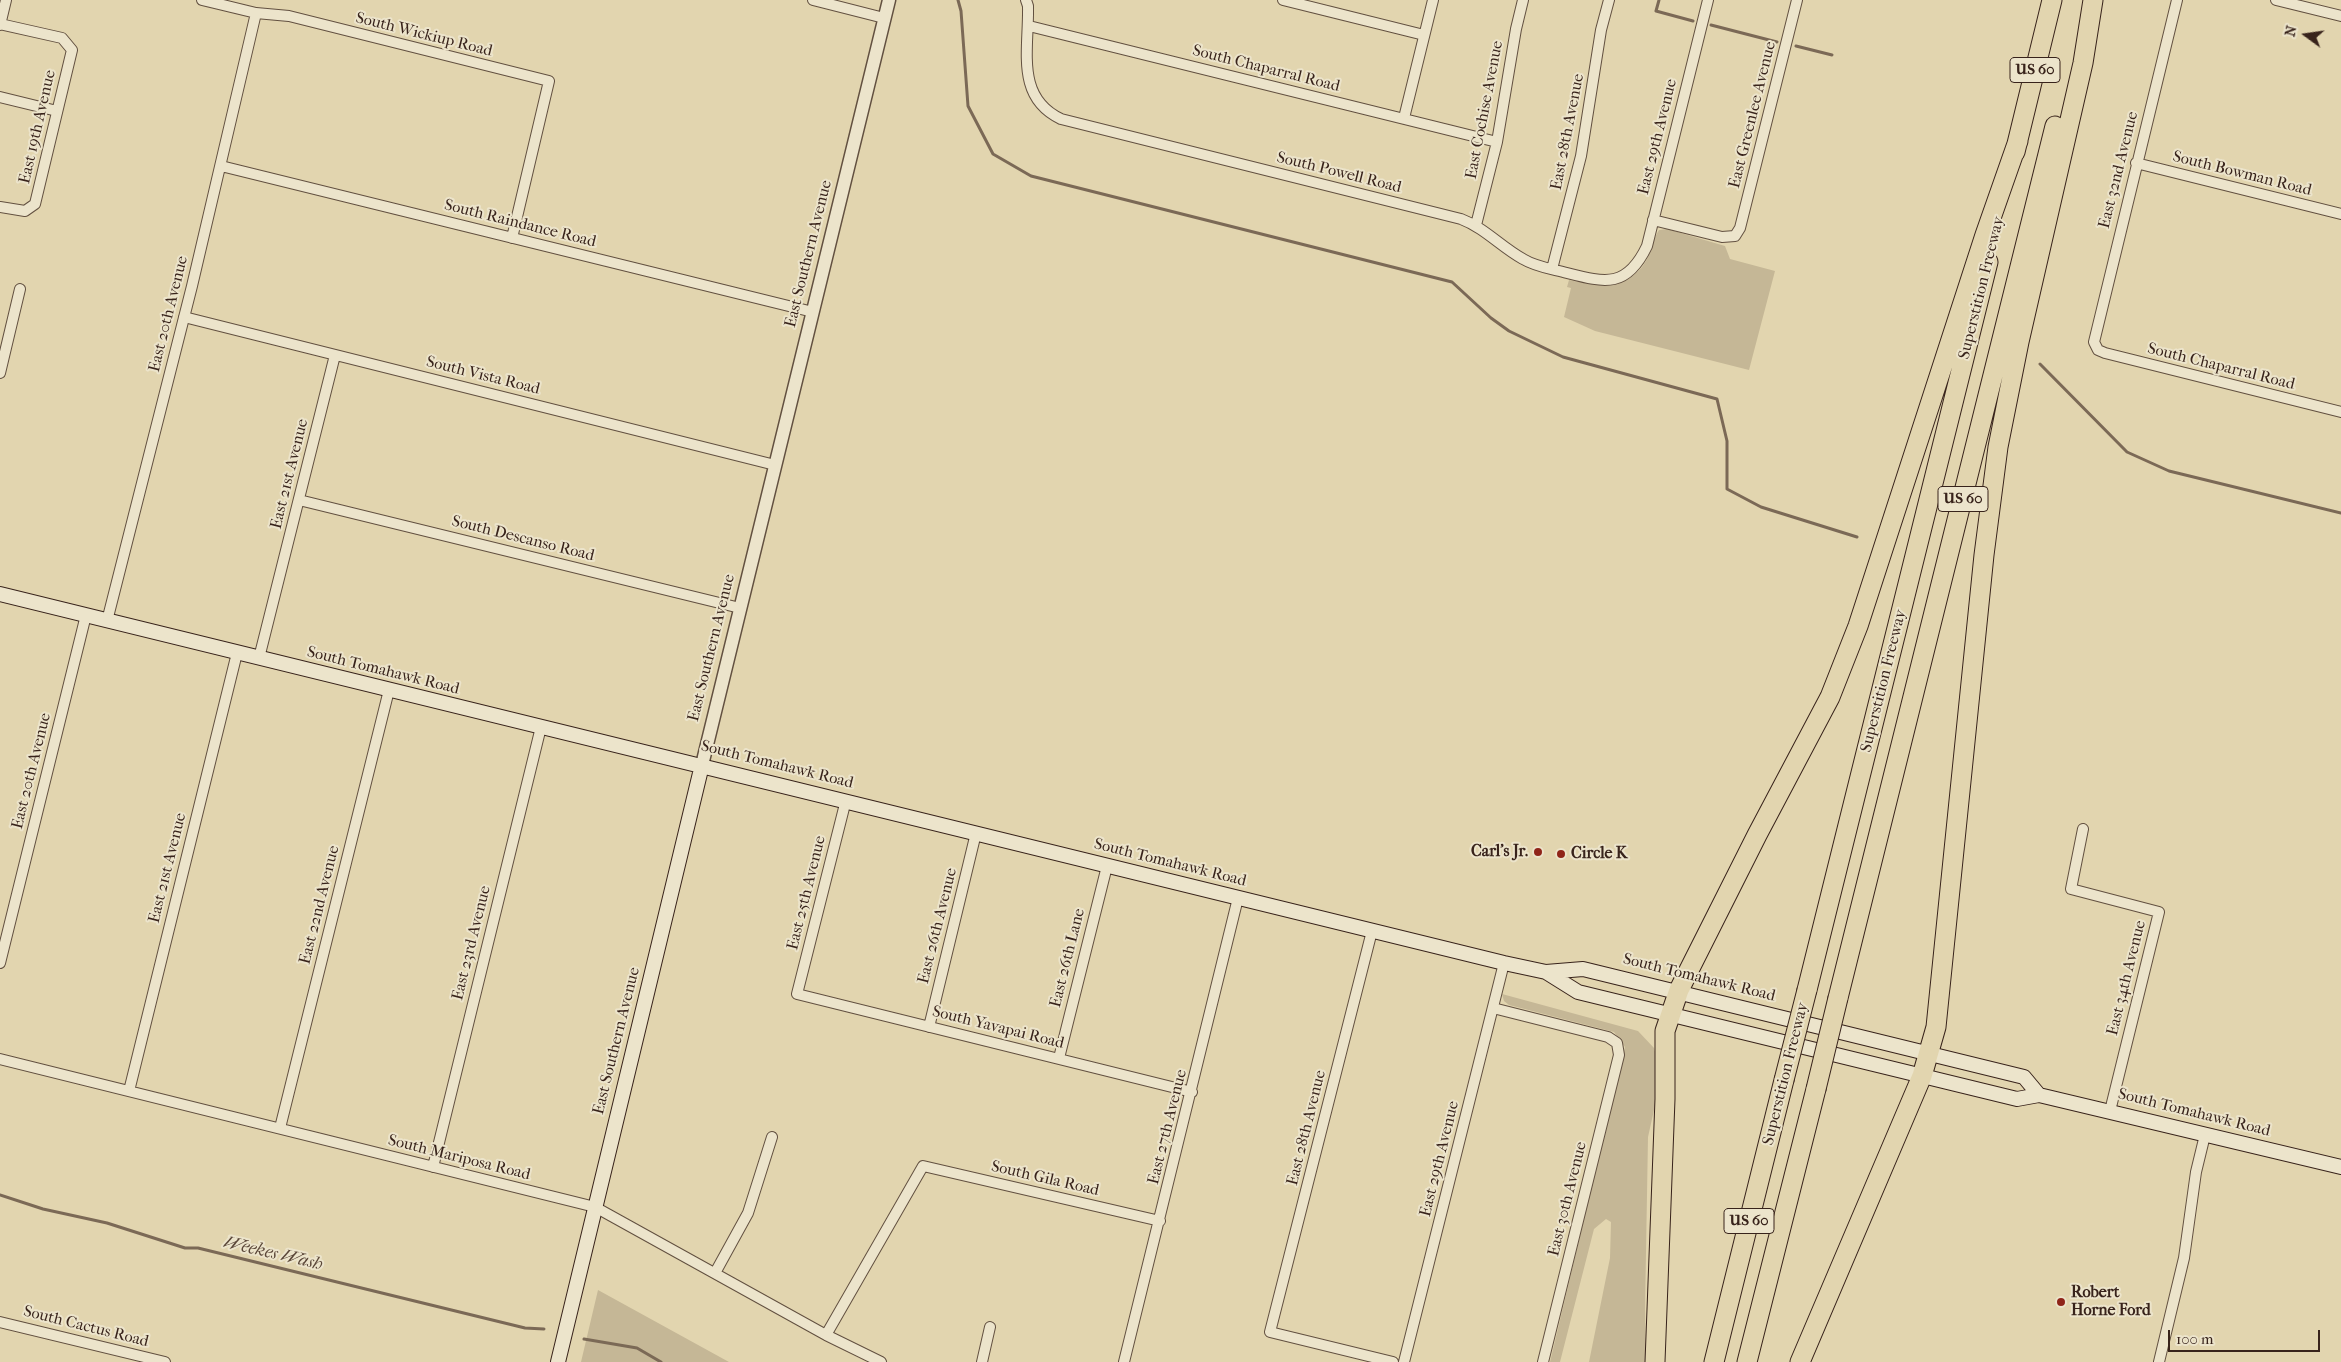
<!DOCTYPE html>
<style>
body{margin:0}
#map{position:relative;width:2341px;height:1362px;overflow:hidden;background:#e2d5af;font-family:"IM FELL French Canon",serif}
canvas{display:block}
.north{position:absolute;left:2281px;top:10px;width:50px;height:50px;-webkit-text-stroke:4px #ece4cb;paint-order:stroke;rotate:284deg;font-size:14px;font-weight:700;line-height:20px;text-align:center;color:#38231b}
.north::after{content:'';display:block;margin:auto;width:18px;height:22px;background:#38231b;clip-path:polygon(50% 0,100% 100%,50% 72%,0 100%)}
.scale{position:absolute;left:2168px;top:1330px;width:152px;height:22px;box-sizing:border-box;border:2px solid #38231b;border-top:0;padding-left:6px;font-size:15px;line-height:18px;white-space:nowrap;color:#38231b;-webkit-text-stroke:4px #ece4cb;paint-order:stroke}
</style>
<div id="map">
<canvas width="2341" height="1362"></canvas>
<div class="north">N</div>
<div class="scale">100 m</div>
</div>
<script>
const c = document.querySelector('canvas').getContext('2d');
c.lineJoin = 'round';
function fillPath(path, color) { c.fillStyle = color; c.fill(path, 'evenodd'); }
function strokePath(path, color, width, dash) { c.strokeStyle = color; c.lineWidth = width; c.lineCap = dash ? 'butt' : 'round'; c.setLineDash(dash || []); c.stroke(path); }
function label(font, color, halo, rows, align = 'center') {
  c.font = font + ' "IM FELL French Canon",serif'; c.lineWidth = 4; c.setLineDash([]); c.textBaseline = 'middle'; c.strokeStyle = halo; c.fillStyle = color; for (const [text, x, y, turn = 0] of rows) {
    c.save(); c.translate(x, y); c.rotate((+turn || 0) * Math.PI / 180); c.textAlign = isNaN(turn) ? turn : align; if (halo) c.strokeText(text, 0, 0); c.fillText(text, 0, 0); c.restore();
  }
}
fillPath(new Path2D(`
 M1667,229L1725,246L1730,259L1775,271L1749,370L1595,331L1564,317L1571,288L1567,287L1569,280C1597,287 1631,290 1647,259C1652,249 1653,239 1659,230Z
 M1502,994L1638,1031L1654,1048L1657,1059L1658,1092L1648,1137L1645,1310L1646,1362H1589L1610,1258L1611,1222L1606,1219L1594,1229L1560,1362H1550L1625,1047L1614,1032L1509,1005L1504,1001Z
 M598,1290L729,1362H581Z`), '#c5b796');
strokePath(new Path2D(`
 M958,0L961,11L968,106L993,154L1031,176L1452,282L1491,318L1509,331L1563,357L1717,399L1727,441V489L1761,507L1857,537
 M1659,0L1656,11L1693,21
 M1711,25L1777,42
 M1796,46L1832,55
 M2040,364L2127,452L2169,471L2341,513
 M0,1195L43,1209L107,1223L185,1248H198L525,1328L544,1329
 M584,1339L637,1348L661,1362`), '#7b6956', 3);
const minor = new Path2D(`
 M202,0L256,13L289,16L549,81L512,238
 M813,0L884,18
 M1026,0L1028,6C1029,50 1015,97 1061,119L1461,219C1485,228 1501,247 1523,259C1536,267 1552,269 1567,273C1606,283 1627,288 1647,246L1708,0
 M1283,0L1424,35
 M2177,0L2094,342L2098,350L2105,353L2341,412
 M2276,0L2341,16
 M0,25L6,0
 M1029,26L1497,142
 M0,97L57,111
 M1404,118L1433,0
 M2136,163L2341,214
 M221,166L813,312
 M0,207L25,211L35,204L72,50L62,38L0,24
 M1653,220L1722,237L1735,236L1740,228L1797,0
 M1476,225L1497,142L1516,29L1523,0
 M1552,269L1581,156L1601,30L1609,0
 M184,317L775,465
 M0,373L20,289
 M299,500L740,608
 M107,621L192,286L256,13
 M259,658L335,355
 M846,800L797,994L1192,1092
 M2083,829L2071,889L2159,912L2110,1111
 M1372,931L1270,1332L1393,1362
 M0,963L86,615
 M1493,1008L1608,1037L1617,1043L1619,1055L1543,1362
 M929,1027L976,833
 M1059,1058L1107,866
 M0,1059L595,1207L826,1335L881,1362
 M129,1091L237,653
 M280,1128L389,690
 M433,1167L541,727
 M715,1273L748,1213L772,1137
 M0,1322L165,1362
 M826,1335L923,1166L1160,1221
 M982,1362L990,1327
 M1124,1362L1238,898
 M1404,1362L1504,963
 M2159,1362L2184,1258L2196,1172L2205,1135`);
const tertiary = new Path2D(`
 M702,765L889,0`);
const secondary = new Path2D(`
 M0,594L1504,963L1546,972L1583,969L2024,1077L2039,1095
 M1546,972L1578,992L2017,1099L2039,1095L2341,1167
 M558,1362L702,765`);
const motorway = new Path2D(`
 M2015,152L2052,0
 M1807,990L1988,262
 M1838,998L2055,126
 M1655,1362L1665,1099V1031L1679,990L1757,835L1830,697L1858,626L1985,235L2018,141
 M1714,1362L1784,1080
 M1747,1362L1816,1089
 M1800,1362L1922,1076L1936,1027L1984,555L1998,447L2019,342L2083,63L2093,0`);
strokePath(minor, '#625040', 12);
strokePath(tertiary, '#625040', 15);
strokePath(secondary, '#38231b', 16);
strokePath(motorway, '#38231b', 21);
strokePath(minor, '#ece4cb', 10);
strokePath(tertiary, '#ece4cb', 12);
strokePath(secondary, '#ece4cb', 14);
strokePath(motorway, '#e2d5af', 19);
const motorwayBridge = new Path2D(`
 M1784,1080L1807,990
 M1816,1089L1838,998`);
strokePath(motorwayBridge, '#38231b', 21, []);
strokePath(motorwayBridge, '#e2d5af', 19);
for (const [x, y, r, color] of [
 [1538,852,5,"#8f2418"],
 [1561,854,5,"#8f2418"],
 [2061,1302,5,"#8f2418"]
]) { const dot = new Path2D(); dot.arc(x, y, r, 0, 2 * Math.PI); c.fillStyle = color; c.fill(dot); strokePath(dot, '#ece4cb', 2); }
for (const [x, y, w] of [
 [2035,70,50],
 [1963,499,50],
 [1749,1221,50]
]) { const box = new Path2D(); box.roundRect(x - w / 2, y - 12.5, w, 25, 4); c.fillStyle = '#ece4cb'; c.fill(box); strokePath(box, '#38231b', 1); }
label('bold 15px', '#38231b', null, [
 ["US 60",2035,70],
 ["US 60",1963,499],
 ["US 60",1749,1221]
]);
label('16px', '#38231b', '#ece4cb', [
 ["South Wickiup Road",424,35,14],
 ["South Chaparral Road",1266,69,14],
 ["East Cochise Avenue",1485,110,-79],
 ["East Greenlee Avenue",1753,115,-76],
 ["East 19th Avenue",38,127,-77],
 ["East 28th Avenue",1568,132,-79],
 ["East 29th Avenue",1658,137,-76],
 ["East 32nd Avenue",2119,170,-76],
 ["South Powell Road",1339,173,14],
 ["South Bowman Road",2242,174,14],
 ["South Raindance Road",520,224,14],
 ["East Southern Avenue",809,254,-76],
 ["Superstition Freeway",1982,288,-76],
 ["East 20th Avenue",169,314,-76],
 ["South Chaparral Road",2221,367,14],
 ["South Vista Road",483,376,14],
 ["East 21st Avenue",290,474,-76],
 ["South Descanso Road",523,539,14],
 ["East Southern Avenue",712,648,-76],
 ["South Tomahawk Road",383,671,14],
 ["Superstition Freeway",1884,681,-76],
 ["South Tomahawk Road",777,765,14],
 ["East 20th Avenue",32,771,-76],
 ["South Tomahawk Road",1170,863,14],
 ["East 21st Avenue",168,868,-76],
 ["East 25th Avenue",807,893,-76],
 ["East 22nd Avenue",320,905,-76],
 ["East 26th Avenue",938,926,-76],
 ["East 23rd Avenue",472,943,-76],
 ["East 26th Lane",1068,958,-76],
 ["South Tomahawk Road",1699,978,14],
 ["East 34th Avenue",2127,978,-76],
 ["South Yavapai Road",998,1028,14],
 ["East Southern Avenue",617,1041,-76],
 ["Superstition Freeway",1786,1074,-76],
 ["South Tomahawk Road",2194,1113,14],
 ["East 27th Avenue",1168,1127,-76],
 ["East 28th Avenue",1307,1128,-76],
 ["South Mariposa Road",459,1158,14],
 ["East 29th Avenue",1440,1159,-76],
 ["South Gila Road",1045,1179,13],
 ["East 30th Avenue",1568,1199,-76],
 ["South Cactus Road",86,1327,14]
]);
label('bold 16px', '#38231b', '#ece4cb', [
 ["Carl's Jr.",1528,852,"right"],
 ["Circle K",1571,854],
 ["Robert",2071,1293],
 ["Horne Ford",2071,1311]
], 'left');
label('italic 18px', '#5a4638', '#ece4cb', [
 ["Weekes Wash",273,1254,13]
]);
</script>
